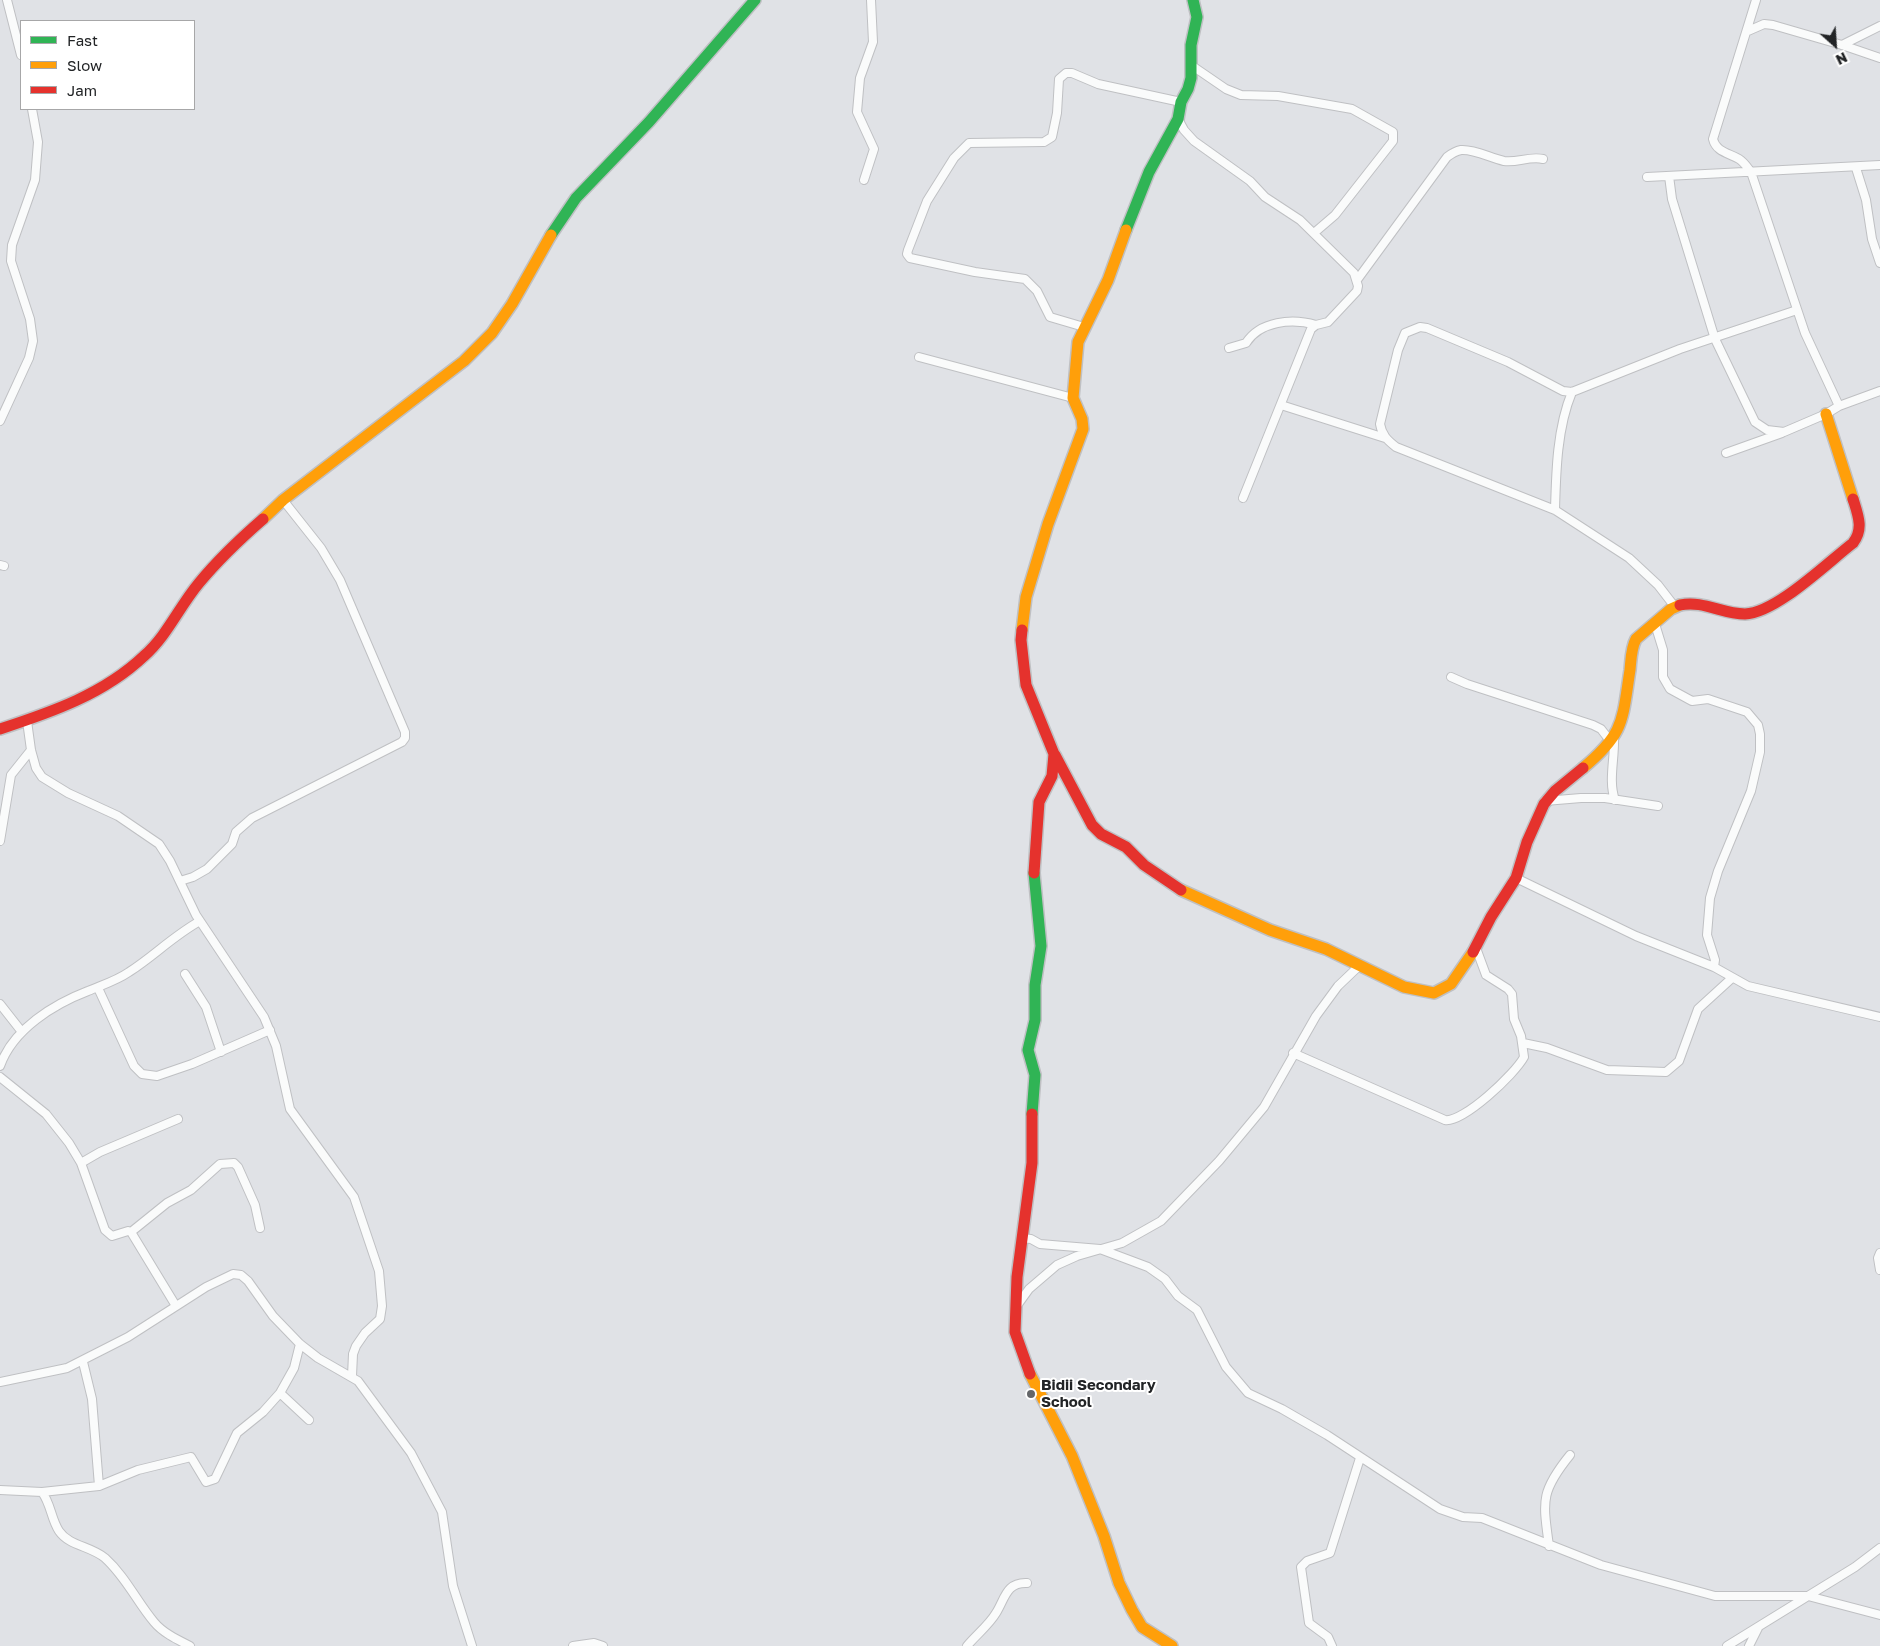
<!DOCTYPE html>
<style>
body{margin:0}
#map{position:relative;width:1880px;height:1646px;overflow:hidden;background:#e0e2e6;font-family:"Golos Text",sans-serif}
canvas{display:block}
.legend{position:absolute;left:20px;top:20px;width:175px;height:90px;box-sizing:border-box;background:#fff;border:1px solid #a7a7a8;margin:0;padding:6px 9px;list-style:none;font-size:15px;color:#222426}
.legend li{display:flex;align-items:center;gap:10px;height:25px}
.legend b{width:25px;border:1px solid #a7a7a8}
.north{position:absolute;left:1810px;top:20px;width:50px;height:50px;-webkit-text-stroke:4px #fff;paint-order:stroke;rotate:154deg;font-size:14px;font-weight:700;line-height:20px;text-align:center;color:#222426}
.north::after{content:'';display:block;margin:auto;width:18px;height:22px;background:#222426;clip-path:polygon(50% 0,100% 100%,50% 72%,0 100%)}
</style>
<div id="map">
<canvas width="1880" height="1646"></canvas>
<ul class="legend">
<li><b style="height:6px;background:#30b455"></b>Fast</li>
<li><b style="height:6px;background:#ff9f0a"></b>Slow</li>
<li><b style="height:6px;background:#e5322d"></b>Jam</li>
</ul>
<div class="north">N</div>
</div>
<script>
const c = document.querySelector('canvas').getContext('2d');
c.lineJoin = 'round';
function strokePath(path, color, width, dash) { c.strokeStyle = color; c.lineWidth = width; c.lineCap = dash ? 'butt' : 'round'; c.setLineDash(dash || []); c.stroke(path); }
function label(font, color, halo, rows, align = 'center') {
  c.font = font + ' "Golos Text",sans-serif'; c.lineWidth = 4; c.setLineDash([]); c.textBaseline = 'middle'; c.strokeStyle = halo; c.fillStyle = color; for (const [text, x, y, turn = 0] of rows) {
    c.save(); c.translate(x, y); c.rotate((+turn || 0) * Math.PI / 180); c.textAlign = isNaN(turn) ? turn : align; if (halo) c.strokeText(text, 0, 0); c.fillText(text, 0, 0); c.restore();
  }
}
const street = new Path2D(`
 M7,0L21,55
 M1756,0L1713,139C1716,152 1729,153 1739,159C1744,162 1747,167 1751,172L1805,333L1839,406
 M1748,31L1764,24L1773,25L1842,45L1880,58
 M1842,45L1880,26
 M1191,65L1226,89L1241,95L1278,96L1352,109L1393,132V141L1335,215L1314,233
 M1178,119L1184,130L1194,141L1250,181L1265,197L1300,220L1354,273L1358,286L1357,291L1328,322L1316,325L1311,329L1243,498
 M1856,168L1866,200L1872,239L1880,263
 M1669,176L1672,199L1715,339L1755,422L1767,430L1784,432L1826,414L1839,406L1880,391
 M1647,177L1880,165
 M864,180L874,149L857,112L860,78L873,42L871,0
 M1357,280L1447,157C1451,154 1456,151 1461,150C1475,149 1490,158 1504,161C1517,163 1529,156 1543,159
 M1084,327L1050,317L1037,291L1025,279L975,272L910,258L907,254L908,250L927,201L954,158L969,143L1044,142L1052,137L1057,113L1059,79L1066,73H1072L1098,84L1181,102
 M1229,348L1246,343C1260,321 1292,318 1316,325
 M919,357L1073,398
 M1281,405L1385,438
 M0,421L29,358L33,341L30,319L11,261L12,245L35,180L38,142L32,109
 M1726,453L1782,433
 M1555,510C1556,472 1557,428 1572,392
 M0,565L4,566
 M1675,607L1658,585L1629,558L1555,510L1396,447C1387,440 1382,435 1380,424L1398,350L1405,333L1420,327L1427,328L1508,362L1563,391L1572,392L1680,349L1797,310
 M1655,624L1663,650V677L1670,689L1692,701L1708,699L1747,712L1758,725L1760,734V752L1751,791L1718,871L1710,898L1707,935L1715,960L1714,967
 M1451,677L1467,684L1593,725L1601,729L1611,742
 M27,721L31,750L36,768L42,777L68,793L118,816L159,844L170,861L196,915L264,1017L276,1046L290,1109L354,1197L379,1271L382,1306L380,1319L365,1333L356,1346L353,1354L352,1376
 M1614,737C1615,758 1608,781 1615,800
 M1545,801L1581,798H1605L1658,806
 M0,841L11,775L31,750
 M1516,878L1636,936L1714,967L1748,986L1880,1017
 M180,881L193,877L207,869L232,844L236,832L252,818L402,742L405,738V732L340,580L321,548L283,500
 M185,974L206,1007L221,1052
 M98,988L134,1066L142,1074L157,1076L192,1064L270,1030
 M0,1004L22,1032
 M1523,1043L1547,1048L1607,1070L1666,1072L1679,1061L1698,1009L1732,978
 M1293,1053L1445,1120C1463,1123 1515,1074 1524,1057L1521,1036L1514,1019L1512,994L1508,989L1486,975L1476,948
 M0,1066C13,1029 54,1004 88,991C102,985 116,981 129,972C154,956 173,936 200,921
 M0,1077L46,1114L69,1143L81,1163L105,1230L112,1236L128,1231L131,1232L176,1306
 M81,1163L100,1152L178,1119
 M131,1232L167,1203L191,1190L220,1164L234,1163L238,1167L255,1205L260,1228
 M1021,1238L1031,1239L1040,1244L1100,1249L1148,1267L1165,1279L1178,1296L1197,1310L1226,1367L1248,1393L1282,1409L1327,1435L1440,1509L1463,1517L1482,1518L1601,1565L1715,1596H1808L1880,1615
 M1880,1253L1878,1258L1880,1270
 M1016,1307L1029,1289L1057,1265L1077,1256L1122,1243L1161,1221L1219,1161L1264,1107L1316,1016L1338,986L1359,966
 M83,1362L92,1399L99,1486
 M0,1382L67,1368L128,1337L206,1287L233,1274L241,1275L248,1281L273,1316L300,1344L318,1358L358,1381L411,1453L442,1512L453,1586L472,1646
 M280,1393L309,1420
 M0,1490L42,1492C51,1504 51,1519 59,1531C69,1546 91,1546 105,1558C126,1577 137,1602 154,1622C163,1633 178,1640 190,1646
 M42,1492L99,1486L138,1470L191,1457L206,1482L215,1479L237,1433L263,1412L280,1393L294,1368L300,1344
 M1549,1546C1543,1501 1540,1492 1570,1455
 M573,1646L594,1643L603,1646
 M967,1646C976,1635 989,1625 996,1613C1005,1599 1006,1582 1027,1583
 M1332,1646L1328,1637L1309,1623L1301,1567L1307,1561L1330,1553L1360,1458
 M1727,1646L1855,1567L1880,1548
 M1749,1646L1758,1628`);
const fast = new Path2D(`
 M1126,230L1149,172L1178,119L1181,102L1188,89L1191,78V45L1197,17L1193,0
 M551,235L576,198L649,122L755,0
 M1032,1114L1035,1075L1028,1050L1035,1020V985L1041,946L1034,873`);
const slow = new Path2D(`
 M1826,414L1853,499
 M263,519L283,500L464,361L492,333L512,304L551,235
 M1022,630L1026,597L1048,524L1083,429L1082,419L1073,398L1078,342L1108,280L1126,230
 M1583,768C1625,733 1622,721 1630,670C1631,660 1631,648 1636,639L1671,609L1680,605
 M1181,890L1270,930L1326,949L1404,987L1434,993L1451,984L1473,952
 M1030,1374L1072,1456L1104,1536L1119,1583L1132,1610L1142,1627L1172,1646`);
const jam = new Path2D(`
 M1680,605C1703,600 1722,614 1745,614C1776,613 1827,563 1853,543C1864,529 1858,515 1853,499
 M1022,630L1021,640L1026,685L1054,754L1052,776L1039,802L1034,873
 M0,729C52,712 104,694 144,656C167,636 179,607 199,583C218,560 240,539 263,519
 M1055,755L1092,825L1101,834L1126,847L1144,865L1181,890
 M1473,952L1491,917L1516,878L1527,842L1544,804L1555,791L1583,768
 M1030,1374L1015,1332L1017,1277L1032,1163V1114`);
strokePath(street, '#bfc0c3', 10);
strokePath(fast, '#bfc0c3', 14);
strokePath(slow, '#bfc0c3', 14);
strokePath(jam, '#bfc0c3', 14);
strokePath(street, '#fafbfb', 8);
strokePath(fast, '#30b455', 11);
strokePath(slow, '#ff9f0a', 11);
strokePath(jam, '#e5322d', 11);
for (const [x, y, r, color] of [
 [1031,1394,5,"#646669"]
]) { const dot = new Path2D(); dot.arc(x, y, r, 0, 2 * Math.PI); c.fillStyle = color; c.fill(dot); strokePath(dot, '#fff', 2); }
label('bold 15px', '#222426', '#fff', [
 ["Bidii Secondary",1041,1385],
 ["School",1041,1402]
], 'left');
</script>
